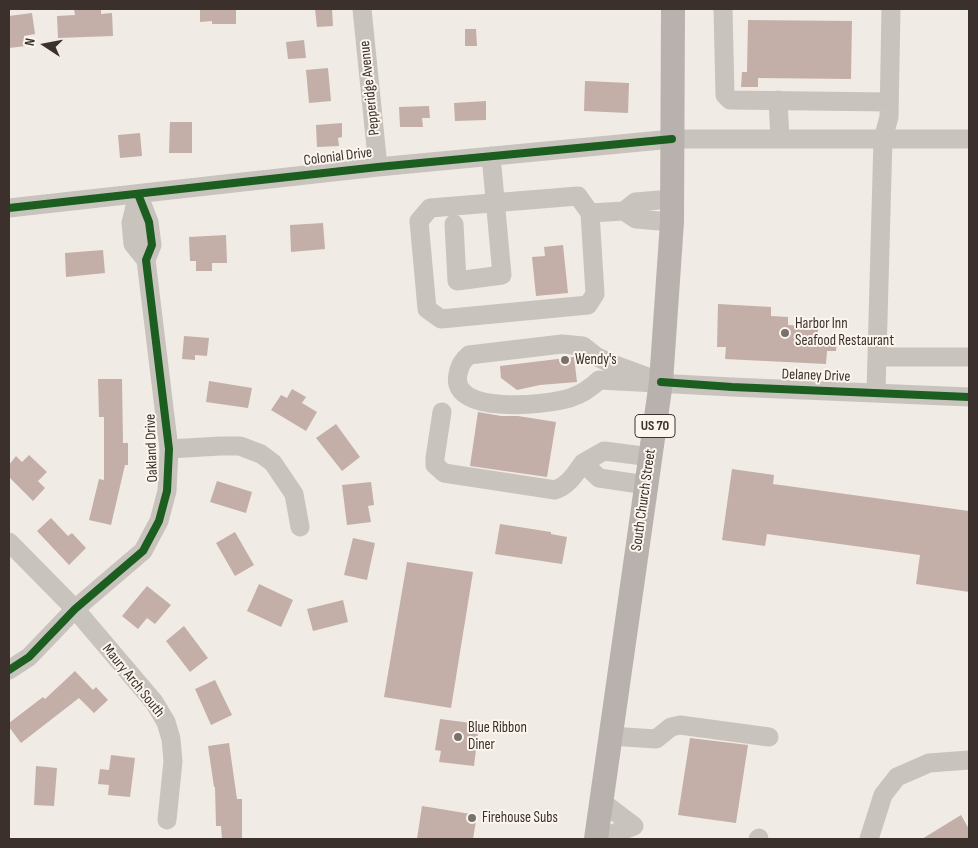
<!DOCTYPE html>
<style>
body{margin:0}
#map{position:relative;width:978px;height:848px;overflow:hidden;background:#f0ebe5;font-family:"Sofia Sans Condensed",sans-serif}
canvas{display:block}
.frame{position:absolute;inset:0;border:10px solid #3b302b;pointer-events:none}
.north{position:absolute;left:20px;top:20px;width:50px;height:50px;-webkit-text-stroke:4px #fbf5ee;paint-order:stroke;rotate:281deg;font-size:14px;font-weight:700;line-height:20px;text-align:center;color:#3b302b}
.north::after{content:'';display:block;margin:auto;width:18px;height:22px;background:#3b302b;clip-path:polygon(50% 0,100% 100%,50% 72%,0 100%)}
</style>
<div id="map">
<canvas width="978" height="848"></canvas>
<div class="frame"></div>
<div class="north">N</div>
</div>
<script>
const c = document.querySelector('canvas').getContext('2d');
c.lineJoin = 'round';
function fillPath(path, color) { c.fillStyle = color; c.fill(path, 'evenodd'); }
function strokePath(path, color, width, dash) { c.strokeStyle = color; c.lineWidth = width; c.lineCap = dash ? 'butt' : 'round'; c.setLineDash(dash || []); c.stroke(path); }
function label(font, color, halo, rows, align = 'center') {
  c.font = font + ' "Sofia Sans Condensed",sans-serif'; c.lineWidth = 4; c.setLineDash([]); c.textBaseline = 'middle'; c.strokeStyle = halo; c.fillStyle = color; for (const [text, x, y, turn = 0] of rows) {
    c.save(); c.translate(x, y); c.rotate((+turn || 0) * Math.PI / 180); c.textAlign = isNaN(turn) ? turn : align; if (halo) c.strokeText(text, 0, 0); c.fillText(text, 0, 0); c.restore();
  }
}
fillPath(new Path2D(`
 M74,9H101V14L112,13L113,36L58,38L57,16L75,15Z
 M200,9H236V24H212V21L200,22Z
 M315,9H332L333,26L317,27Z
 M32,13L35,34L24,36L26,46L9,48V16Z
 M748,20L852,21L851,79L758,78V87H741L742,72H747Z
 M465,29H476L477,46H465Z
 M304,40L306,58L288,59L286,42Z
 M328,68L331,101L309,103L306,70Z
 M585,81L629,83L628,113L584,111Z
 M486,101V120L455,121L454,103Z
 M429,106L430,118H422L423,127H400L399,107Z
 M170,122H192V153H169Z
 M342,123V137L338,138L339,146L317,147L316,125Z
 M140,133L142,156L120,158L118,135Z
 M323,223L325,249L291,252L290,225Z
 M226,235L227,263H212V271H196V261H190L189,237Z
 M563,245L568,293L536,296L532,257L545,256L544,247Z
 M103,250L105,273L66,277L65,253Z
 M718,304L771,307V316L788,317V325L818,327V338L837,339L836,351H827L826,364L725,359L726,347H717Z
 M184,336L209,338L207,356L195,355V360L182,359Z
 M574,357L577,382L540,385L517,390L501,378L500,366Z
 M98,379H122L123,443H128V465H125L111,525L89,520L99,479L104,480V417H99Z
 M209,381L252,388L248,408L206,402Z
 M292,389L306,397L302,403L317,412L306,431L271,410L281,395L287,398Z
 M478,412L501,416H518L556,422L547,477L470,466Z
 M336,424L360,457L342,471L316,438Z
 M29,455L47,472L38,481L45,488L33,501L9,477V465L16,456L22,462Z
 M732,469L774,475L773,484L969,511V592L916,584L920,555L767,534L765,546L722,540Z
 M217,481L252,492L246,513L210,502Z
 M371,482L374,505L368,506L371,522L347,525L342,485Z
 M51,518L68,536L72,533L86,548L69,565L37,531Z
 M500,524L551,532V534L567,537L562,564L495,554Z
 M235,532L254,565L235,576L216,543Z
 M353,538L375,543L367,580L344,575Z
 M407,562L473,572L451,708L384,697Z
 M259,584L293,600L281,627L247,611Z
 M147,586L171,605L155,624L147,618L138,629L122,616Z
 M343,600L348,622L313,631L307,609Z
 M184,626L208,658L190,672L166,641Z
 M75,671L93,690L96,687L108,700L94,713L79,698L21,743L9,727V723L43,697L45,699Z
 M215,680L232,715L211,725L195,689Z
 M440,719L479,724L474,766L439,762L441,751L435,750Z
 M690,738L748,745L736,823L678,815Z
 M229,743L237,799H242V839H222L221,826H216L215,787H214L208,746Z
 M111,755L135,758L130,797L108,795L109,785L98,784L100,769L109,770Z
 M36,766L57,768L54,806L34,805Z
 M422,806L477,815L473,839H417Z
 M961,815L969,829V839H922Z`), '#c3afa7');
strokePath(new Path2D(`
 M362,9L378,167
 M723,9L725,95L730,100L889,102
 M778,100L780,139
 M138,194L131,223L133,244L146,260
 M9,208L378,167L672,139H969
 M590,213L595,294L588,305L441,319L427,309L419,221L430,208L578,196L590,213L624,211
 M672,222L636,219L624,211L635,202L672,199
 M454,224L457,281L502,275L491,156
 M877,357H969
 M661,382L615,365L597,357L583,346L562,344L469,355C462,361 460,365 458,374C449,416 548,405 570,398C582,394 590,389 599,380L732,387L969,397
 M876,392L883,139L889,117L891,9
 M442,412L435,458V465L444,473L555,490C568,486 575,474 583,463
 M169,449L220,446H240L261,454L273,463L294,494L300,527
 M646,485L599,478L583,463L604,451L651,457
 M9,542L75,609L154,702L166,722L171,739L173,761L167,820
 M9,670L29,657L75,609L143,551L159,521L167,491L169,449L146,260L152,245L149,222L138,194
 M610,736L656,739L671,727L680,725L769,737
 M599,839L634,826L601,801
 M758,839L759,838
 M869,839L883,795L897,777L929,763L969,760`), '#c9c3be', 19);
strokePath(new Path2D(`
 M596,839L661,382L672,222L673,9`), '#b8b1ad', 24);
strokePath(new Path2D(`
 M9,208L378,167L672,139
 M661,382L732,387L969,397
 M9,670L29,657L75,609L143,551L159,521L167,491L169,449L146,260L152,245L149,222L138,194`), '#1b5e20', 8);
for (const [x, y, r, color] of [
 [785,333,5,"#7a716c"],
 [565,360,5,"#7a716c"],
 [458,737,5,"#7a716c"],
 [472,818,5,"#7a716c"]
]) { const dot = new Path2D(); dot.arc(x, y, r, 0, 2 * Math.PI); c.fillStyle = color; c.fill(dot); strokePath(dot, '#fbf5ee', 2); }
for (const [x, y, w] of [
 [655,426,40]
]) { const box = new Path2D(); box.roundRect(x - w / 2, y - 11.5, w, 23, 4); c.fillStyle = '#fbf5ee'; c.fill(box); strokePath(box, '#3b302b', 1); }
label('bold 14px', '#3b302b', null, [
 ["US 70",655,426]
]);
label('15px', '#3b302b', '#fbf5ee', [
 ["Pepperidge Avenue",370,88,-96],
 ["Colonial Drive",338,157,-7],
 ["Delaney Drive",816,376,2],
 ["Oakland Drive",152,448,-92],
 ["South Church Street",644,500,-82],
 ["Maury Arch South",133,681,51]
]);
label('15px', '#3b302b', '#fbf5ee', [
 ["Harbor Inn",795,324],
 ["Seafood Restaurant",795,341],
 ["Wendy's",575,360],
 ["Blue Ribbon",468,728],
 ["Diner",468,745],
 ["Firehouse Subs",482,818]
], 'left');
</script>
